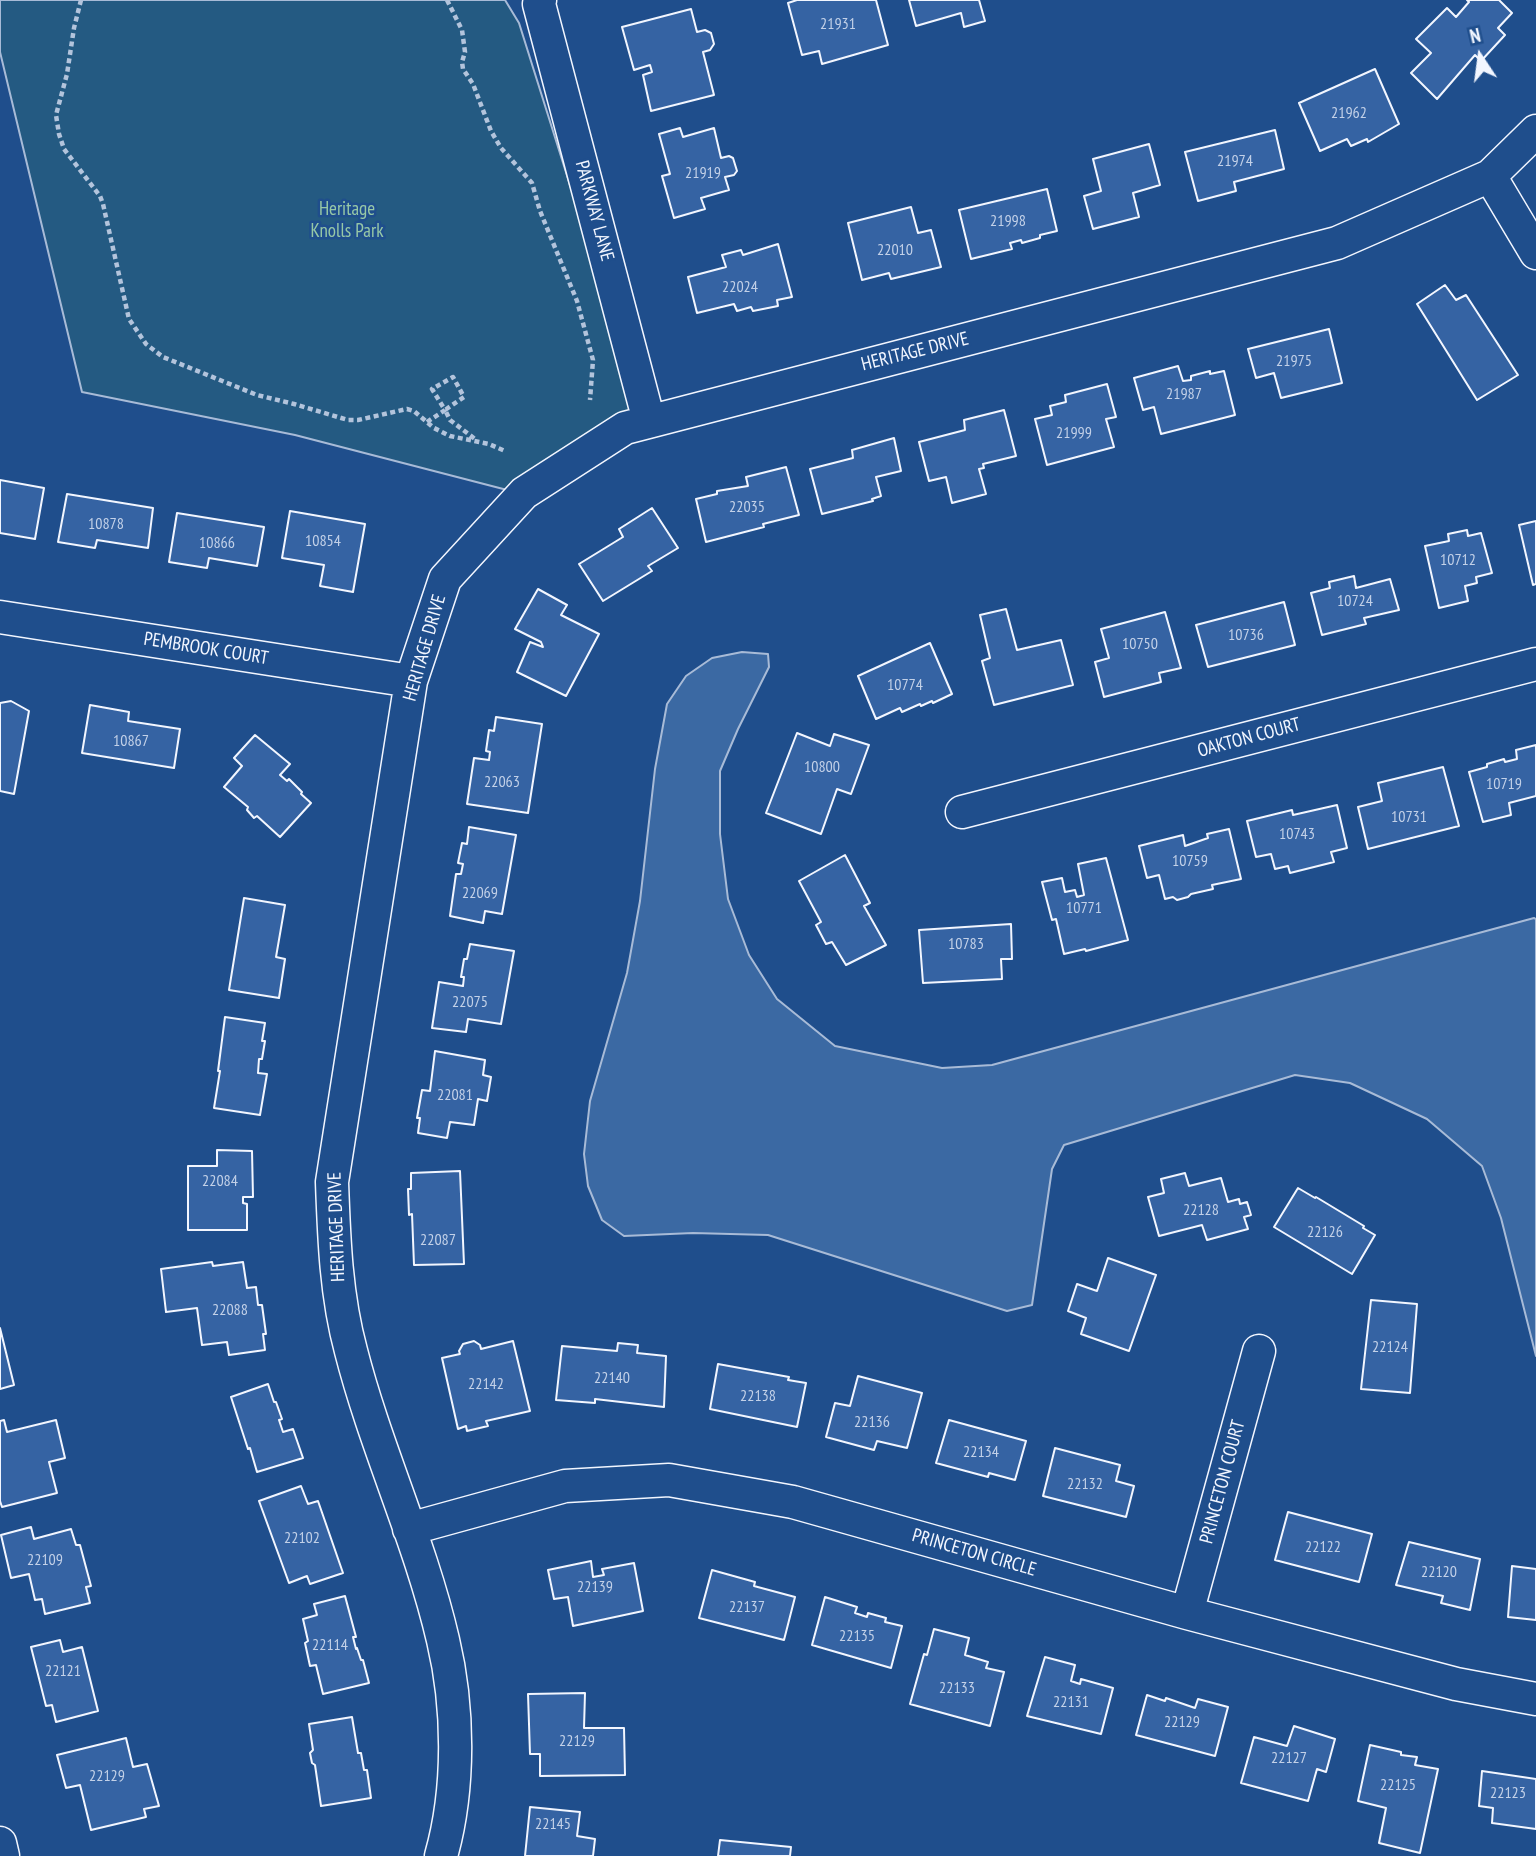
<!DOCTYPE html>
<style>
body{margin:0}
#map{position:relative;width:1536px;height:1856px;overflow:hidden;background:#1f4e8c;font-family:"PT Sans Narrow",sans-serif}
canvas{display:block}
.north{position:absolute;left:1445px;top:21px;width:70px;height:70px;-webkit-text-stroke:5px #1f4e8c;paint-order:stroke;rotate:347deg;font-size:19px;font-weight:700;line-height:28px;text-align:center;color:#f2f6ff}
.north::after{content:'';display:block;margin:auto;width:24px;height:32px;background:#f2f6ff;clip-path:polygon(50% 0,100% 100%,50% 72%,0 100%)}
</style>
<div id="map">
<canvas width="1536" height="1856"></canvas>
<div class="north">N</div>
</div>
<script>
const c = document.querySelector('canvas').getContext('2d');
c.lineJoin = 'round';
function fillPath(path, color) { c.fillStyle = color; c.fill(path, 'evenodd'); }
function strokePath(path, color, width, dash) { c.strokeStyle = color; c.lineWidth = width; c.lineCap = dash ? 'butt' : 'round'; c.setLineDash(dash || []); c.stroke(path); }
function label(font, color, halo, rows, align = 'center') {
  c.font = font + ' "PT Sans Narrow",sans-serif'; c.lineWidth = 5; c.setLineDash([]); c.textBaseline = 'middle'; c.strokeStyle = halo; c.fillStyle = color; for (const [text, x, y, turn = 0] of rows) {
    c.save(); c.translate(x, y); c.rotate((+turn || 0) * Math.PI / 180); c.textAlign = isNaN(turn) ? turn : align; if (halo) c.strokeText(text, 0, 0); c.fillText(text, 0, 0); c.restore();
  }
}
const green = new Path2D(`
 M0,0H505L519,23L643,417L511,491L295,435L82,392L0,52Z`);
fillPath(green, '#245a82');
strokePath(green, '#a8bbd7', 2);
const water = new Path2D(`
 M742,652L768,654L769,667L738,729L720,771V834L728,899L749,955L777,999L835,1046L942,1068L992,1065L1534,918L1536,919V1356L1501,1218L1482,1166L1427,1119L1350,1083L1295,1075L1064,1145L1052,1169L1032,1305L1007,1311L768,1235L693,1233L624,1236L602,1220L588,1186L584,1154L590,1101L627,973L640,901L655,769L667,704L686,676L712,658Z`);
fillPath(water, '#3b69a3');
strokePath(water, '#a8bbd7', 2);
const building = new Path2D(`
 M797,0H876L888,45L822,64L819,51L802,55L788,3Z
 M909,0H979L985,21L964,27L961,13L916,26Z
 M1467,0H1499L1512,13L1498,28L1505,35L1481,61L1475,55L1437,99L1411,73L1431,53L1416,39L1447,8L1456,17L1469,2Z
 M691,9L697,32L705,30L711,33L714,44L710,50L703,52L714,95L651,111L643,75L652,72L650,65L634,70L622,27Z
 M1375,69L1399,124L1368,142L1367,139L1351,146L1347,139L1320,151L1299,103Z
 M680,128L683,137L714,128L721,158L729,156L733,158L737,171L734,175L725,177L729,190L701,198L705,209L674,218L662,176L670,174L659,134Z
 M1275,130L1284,169L1234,182L1236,191L1198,201L1185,152Z
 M1149,144L1160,185L1133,193L1139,217L1093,229L1084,196L1101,191L1093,159Z
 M1047,189L1057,231L1040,235V238L1022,243L1021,240L1010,243L1012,249L971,259L959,210Z
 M911,207L918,233L931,230L941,267L891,279L889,273L862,280L848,223Z
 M778,244L792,297L777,300L778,306L753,311L751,307L737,311L734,304L697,313L688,277L726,267L722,255L741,250L743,255Z
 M1445,285L1456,300L1466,295L1518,375L1477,400L1417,304Z
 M1329,329L1342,383L1281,398L1274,373L1256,378L1248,349Z
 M1178,366L1183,381L1191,380V376L1210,371V374L1224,371L1235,415L1161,434L1154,407L1143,410L1134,378Z
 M1107,384L1116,417L1106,419L1114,447L1047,465L1035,419L1052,415L1050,406L1066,402L1065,395Z
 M1004,410L1016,456L983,464L984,468L979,469L986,494L952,503L946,477L929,481L919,442L965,430L964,420Z
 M894,438L901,471L876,477L881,496L872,499L873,501L822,514L810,469L853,458L852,450Z
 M786,467L799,515L763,524L764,527L706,542L696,499L717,494V491L748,486L746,477Z
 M0,480L44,488L35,539L0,533Z
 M67,494L153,508L148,548L97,540L95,548L58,542Z
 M652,508L678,548L648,566L652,571L603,601L579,564L623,537L619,529Z
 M290,511L365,524L353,592L320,586L324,565L282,558Z
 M177,513L264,527L257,566L209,558L207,568L169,562Z
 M1536,521V584L1533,585L1519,525Z
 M1467,530L1468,536L1481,533L1492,573L1476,577L1477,583L1465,586L1468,601L1439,608L1425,546L1449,541L1448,534Z
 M1354,576L1356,588L1390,579L1399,610L1364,618L1366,624L1322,635L1311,593L1330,588L1329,582Z
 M538,589L567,605L561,615L599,634L566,696L517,672L530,642L543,647L541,642L515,629Z
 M1284,602L1295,645L1208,667L1196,625Z
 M1006,609L1017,650L1061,640L1073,685L994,705L982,661L990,658L980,615Z
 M1165,612L1181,668L1159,673L1161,682L1104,697L1095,662L1109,658L1101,629Z
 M930,643L952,694L933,703L932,701L921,706L920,704L902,712L900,708L876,719L858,676Z
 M11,701L29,711L14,794L0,791V703Z
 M90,705L129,712L128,721L180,729L174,768L82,753Z
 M496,717L542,724L528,813L467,804L474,758L489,760L490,752L486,751L489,730L494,731Z
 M797,733L830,746L834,734L869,745L851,794L837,789L821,834L766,813Z
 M255,735L290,764L280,775L287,781L289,779L302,792L301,794L311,803L280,837L257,816L254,818L247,810L248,807L224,787L242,766L234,758Z
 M1536,745V796L1509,803L1511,815L1483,822L1469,772L1487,767V764L1504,759L1505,762L1517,759L1516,750Z
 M1443,767L1459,826L1368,849L1358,807L1382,801L1378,783Z
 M1337,805L1347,848L1331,852L1334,862L1290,873L1288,866L1275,869L1271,854L1256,857L1247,821L1292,810L1293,815Z
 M469,827L516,835L502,914L485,911L483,923L450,916L456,874H461L463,864L458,863L462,843L467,844Z
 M1229,829L1241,879L1212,885L1213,889L1191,894L1188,897L1177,900L1173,897L1165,899L1159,875L1147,878L1139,846L1183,835L1185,846L1208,838L1207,834Z
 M845,855L870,903L864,906L886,945L846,965L832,942L826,944L816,925L821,922L799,881Z
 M1106,858L1128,940L1086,951L1085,949L1064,954L1056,919L1052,920L1042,882L1062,878L1065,892L1075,890L1077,897L1084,895L1078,864Z
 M244,898L285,905L276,957L285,959L279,998L229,990Z
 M1011,924L1012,959H1001L1002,979L923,983L919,930Z
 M470,944L514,951L501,1024L468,1019L466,1032L432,1028L439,982L463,986L464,977H461L464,959H467Z
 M225,1017L265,1023L262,1041H265L262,1059H259L258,1073L267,1074L260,1115L214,1108L220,1071H218Z
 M435,1051L485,1060L483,1075L491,1077L487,1101L478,1099L474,1125L450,1122L447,1138L418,1133L420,1118H417L422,1090L430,1091Z
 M217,1150L252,1151L253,1197H243V1203L247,1204V1230H188V1166H217Z
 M460,1171L464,1264L414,1265L412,1214L409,1215L408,1189H411V1173Z
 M1185,1173L1189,1186L1221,1178L1228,1202L1239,1199L1240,1204L1247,1202L1251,1215L1244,1217L1248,1229L1207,1240L1202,1225L1159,1236L1148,1197L1164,1193L1161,1179Z
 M1298,1188L1315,1198L1316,1197L1364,1226L1363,1228L1375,1235L1352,1274L1274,1227Z
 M1108,1258L1156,1275L1129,1351L1081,1334L1086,1318L1068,1311L1077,1284L1097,1291Z
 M212,1262L213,1266L243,1262L247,1288L256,1287L258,1305H262L266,1334H263L265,1350L229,1355L227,1342L202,1345L197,1308L166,1312L161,1269Z
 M1371,1300L1417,1304L1410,1393L1361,1389Z
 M0,1328L14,1385L0,1389Z
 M474,1341L480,1345L481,1349L513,1341L530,1411L486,1421L488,1426L467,1431L466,1426L458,1429L442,1358L460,1354L459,1351L463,1344Z
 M618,1343L638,1345L637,1353L666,1356L664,1407L595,1399V1403L556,1400L562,1346L617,1351Z
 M718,1364L789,1377L788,1380L806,1383L797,1427L710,1409Z
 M858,1376L922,1393L907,1448L877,1441L874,1450L826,1437L835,1403L850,1406Z
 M268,1384L274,1402H276L282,1419L279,1420L283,1432L293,1429L303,1458L257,1472L250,1448L248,1449L231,1397Z
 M4,1420L7,1432L56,1420L65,1458L49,1462L57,1493L2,1507L0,1501V1421Z
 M949,1420L1026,1441L1015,1480L989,1473L988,1477L936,1463Z
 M1055,1448L1120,1465L1116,1481L1134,1486L1126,1517L1043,1496Z
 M301,1486L308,1504L318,1501L343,1573L310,1584L307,1576L289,1583L259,1501Z
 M1288,1512L1372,1534L1359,1582L1275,1560Z
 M31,1527L34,1539L71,1529L76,1545H80L91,1586L86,1587L90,1603L45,1614L42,1599L35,1600L29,1574L11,1578L1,1535Z
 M1409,1542L1480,1559L1470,1610L1441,1603L1443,1596L1396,1585Z
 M591,1561L593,1577L604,1575L602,1569L634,1563L643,1611L573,1626L568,1597L554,1599L548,1570Z
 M1512,1566L1536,1569V1620L1508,1617Z
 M712,1570L755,1582L754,1586L795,1597L784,1640L699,1618Z
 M345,1596L356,1637H353L356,1649L357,1648L361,1660H363L369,1683L323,1694L316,1665L310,1666L305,1643L308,1641L303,1619L317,1615L314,1604Z
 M825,1597L857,1607L855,1613L867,1617L868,1613L886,1618L885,1622L902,1626L891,1668L812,1645Z
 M934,1629L969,1638L965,1655L988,1662L986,1668L1004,1672L990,1726L910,1704L924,1654L927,1655Z
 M60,1640L63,1652L82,1647L98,1711L56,1722L52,1705L46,1706L31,1647Z
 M1045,1657L1075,1665L1071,1681L1080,1684L1081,1679L1113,1688L1101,1734L1027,1716Z
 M585,1693L584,1728H624L625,1775L540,1776V1754H530L528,1694Z
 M1147,1695L1165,1701L1166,1698L1195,1708L1198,1699L1228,1707L1215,1756L1136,1735Z
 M352,1717L358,1753H361L364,1770H367L371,1798L321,1806L315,1765L312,1763L310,1753L313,1750L309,1724Z
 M1294,1726L1335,1739L1326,1772L1317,1769L1308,1801L1241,1783L1254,1737L1287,1746Z
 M126,1738L133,1767L147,1764L159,1806L144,1809L146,1817L91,1830L80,1785L66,1788L57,1755Z
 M1370,1745L1401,1752V1755L1417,1757L1415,1765L1438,1769L1420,1853L1379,1843L1386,1808L1358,1801Z
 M1482,1771L1536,1779V1829L1492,1823L1493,1808L1479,1806Z
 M530,1807L580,1812L577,1836L595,1839L593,1856H525Z
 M720,1840L791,1847L790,1856H718Z`);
fillPath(building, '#3563a3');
strokePath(building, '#f2f6ff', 2);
const minor = new Path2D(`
 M540,0L539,4L649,421
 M1490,176L1536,253
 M0,617L411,681
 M962,812L1536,664
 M409,1529L565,1486L669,1480L793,1502L1187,1613L1456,1684L1536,1699
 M1187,1613L1259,1351
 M0,1843L3,1856
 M441,1856C460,1789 459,1707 443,1640C420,1541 376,1449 351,1351C336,1296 334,1239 332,1182L411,681L445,579L524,493L625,428L1337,243L1490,176L1536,131`);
strokePath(minor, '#f2f6ff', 35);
strokePath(new Path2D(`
 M81,0L74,28L67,74L56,115L59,134L64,149L100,196L103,204L129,319L146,344L163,357L257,395L294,404L348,420H358L407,409L414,411L434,428L450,436L489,444L505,451
 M447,0L462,30L465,52L462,62L463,69L473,84L491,131L501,148L532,183L540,211L577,301L593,360L590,400
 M427,422L445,410L432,389L453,377L464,397L445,410L450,420L475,439`), '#b3c4dc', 4.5, [5, 3.5]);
strokePath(minor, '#1f4e8c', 32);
label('16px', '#c3d1e8', null, [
 ["21931",838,24],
 ["21962",1349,113],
 ["21974",1235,161],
 ["21919",703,173],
 ["21998",1008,221],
 ["22010",895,250],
 ["22024",740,287],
 ["21975",1294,361],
 ["21987",1184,394],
 ["21999",1074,433],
 ["22035",747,507],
 ["10878",106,524],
 ["10854",323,541],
 ["10866",217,543],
 ["10712",1458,560],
 ["10724",1355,601],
 ["10736",1246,635],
 ["10750",1140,644],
 ["10774",905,685],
 ["10867",131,741],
 ["10800",822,767],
 ["22063",502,782],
 ["10719",1504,784],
 ["10731",1409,817],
 ["10743",1297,834],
 ["10759",1190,861],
 ["22069",480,893],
 ["10771",1084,908],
 ["10783",966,944],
 ["22075",470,1002],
 ["22081",455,1095],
 ["22084",220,1181],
 ["22128",1201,1210],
 ["22126",1325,1232],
 ["22087",438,1240],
 ["22088",230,1310],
 ["22124",1390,1347],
 ["22140",612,1378],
 ["22142",486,1384],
 ["22138",758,1396],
 ["22136",872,1422],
 ["22134",981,1452],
 ["22132",1085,1484],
 ["22102",302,1538],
 ["22122",1323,1547],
 ["22109",45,1560],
 ["22120",1439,1572],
 ["22139",595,1587],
 ["22137",747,1607],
 ["22135",857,1636],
 ["22114",330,1645],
 ["22121",63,1671],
 ["22133",957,1688],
 ["22131",1071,1702],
 ["22129",1182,1722],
 ["22129",577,1741],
 ["22127",1289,1758],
 ["22129",107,1776],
 ["22125",1398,1785],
 ["22123",1508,1793],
 ["22145",553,1824]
]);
label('19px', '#97c8a6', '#1f4e8c', [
 ["Heritage",347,210],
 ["Knolls Park",347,232]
]);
label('19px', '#f2f6ff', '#1f4e8c', [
 ["PARKWAY LANE",594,211,75],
 ["HERITAGE DRIVE",915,352,-14],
 ["HERITAGE DRIVE",425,648,-74],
 ["PEMBROOK COURT",206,649,9],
 ["OAKTON COURT",1249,738,-15],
 ["HERITAGE DRIVE",337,1227,-92],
 ["PRINCETON COURT",1223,1482,-75],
 ["PRINCETON CIRCLE",974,1553,16]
]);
</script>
